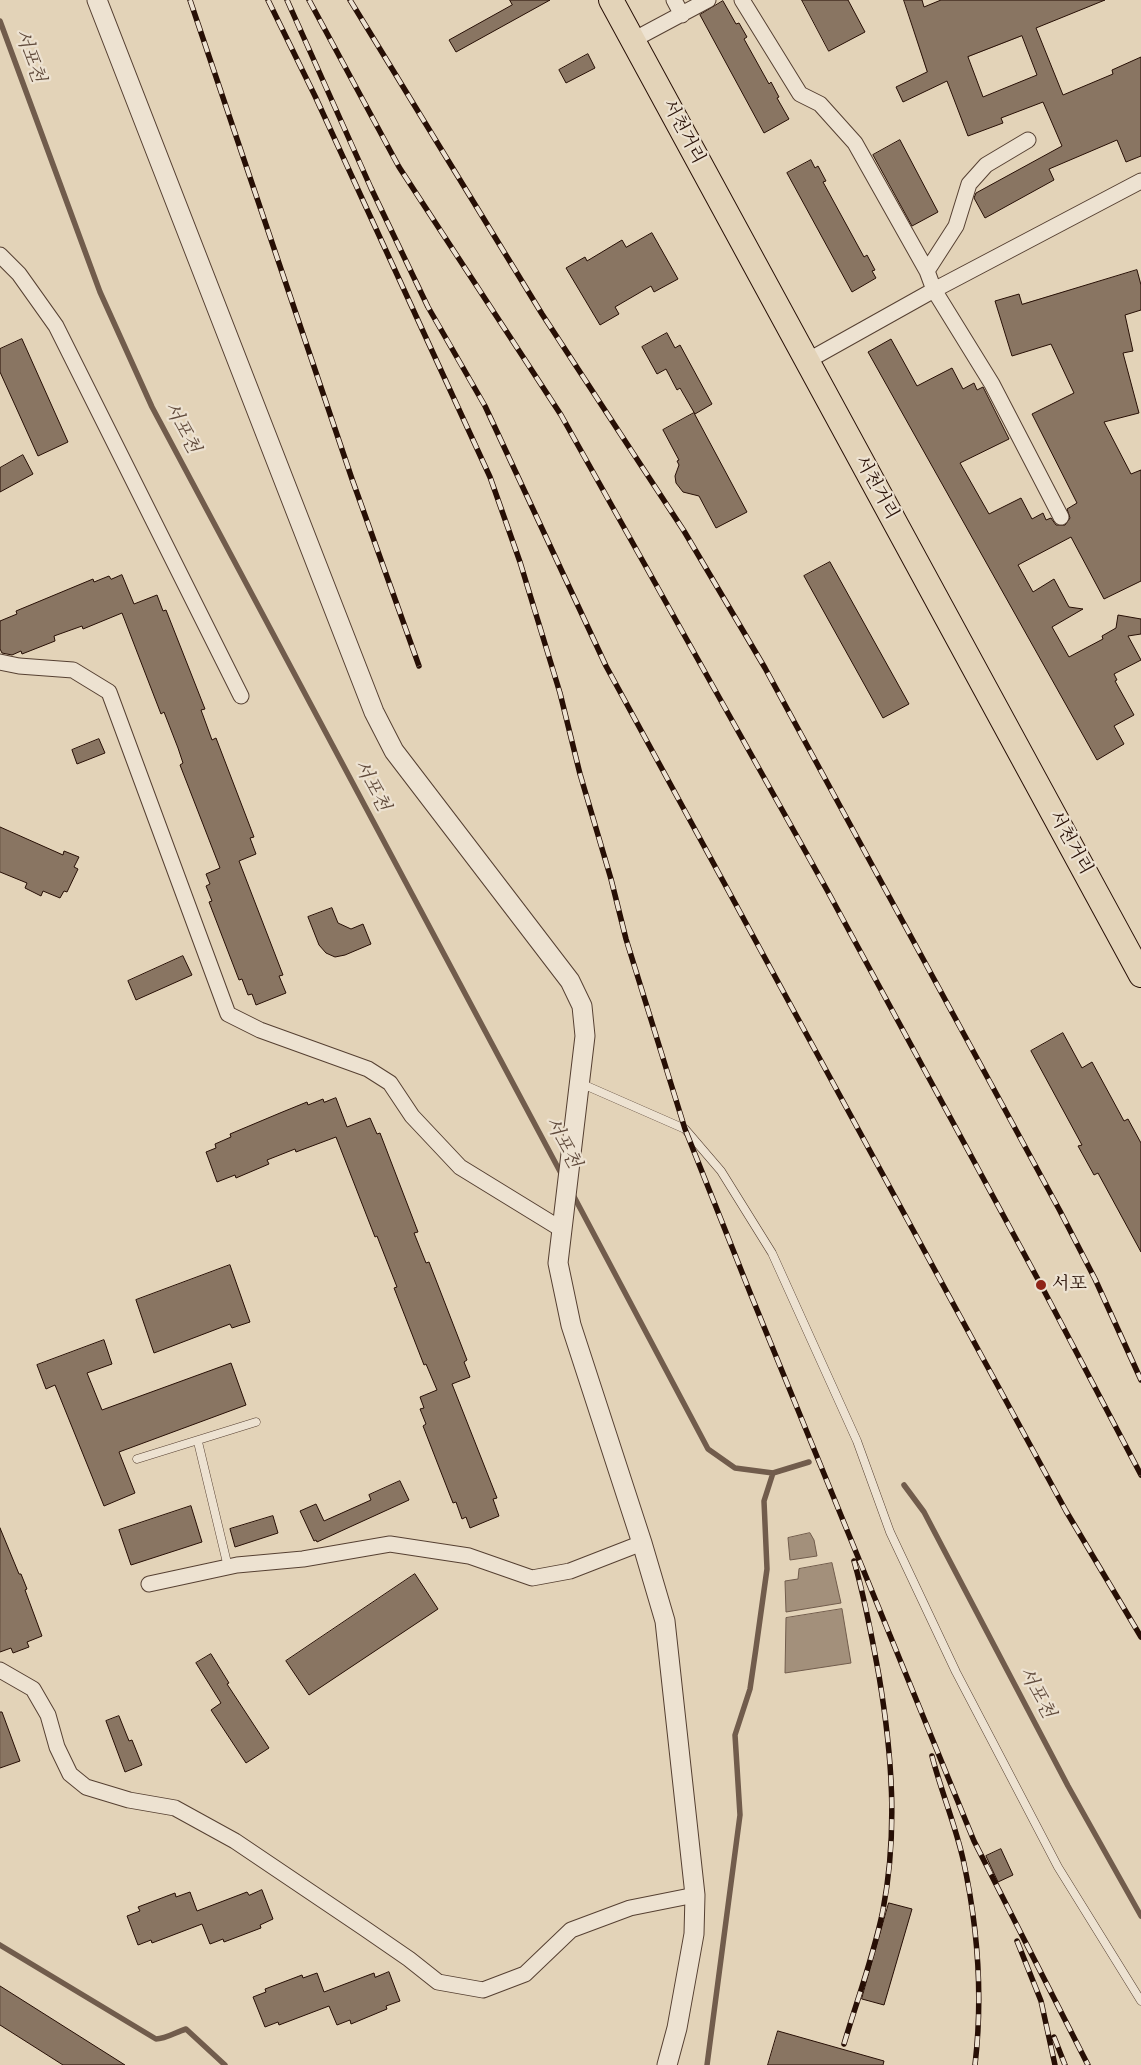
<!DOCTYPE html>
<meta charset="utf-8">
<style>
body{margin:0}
canvas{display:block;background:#e3d3b8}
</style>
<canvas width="1141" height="2065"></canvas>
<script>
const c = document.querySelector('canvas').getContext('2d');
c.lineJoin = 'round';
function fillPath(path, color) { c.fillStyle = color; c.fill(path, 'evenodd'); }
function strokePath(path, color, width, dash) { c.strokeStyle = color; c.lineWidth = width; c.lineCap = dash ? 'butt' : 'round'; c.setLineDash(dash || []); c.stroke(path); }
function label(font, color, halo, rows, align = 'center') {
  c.font = font + ' "Libre Bodoni","Noto Serif KR",serif'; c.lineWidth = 4.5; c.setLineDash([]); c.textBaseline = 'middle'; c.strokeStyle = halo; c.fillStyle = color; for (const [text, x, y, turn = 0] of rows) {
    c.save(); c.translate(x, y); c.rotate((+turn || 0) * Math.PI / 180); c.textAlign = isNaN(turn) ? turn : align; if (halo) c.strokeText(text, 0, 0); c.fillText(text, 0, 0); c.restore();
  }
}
const water = new Path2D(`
 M810,1533L814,1540L817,1556L790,1560L788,1538Z
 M832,1563L841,1603L786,1612L785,1581L798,1579L799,1569Z
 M842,1609L851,1663L785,1673L786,1618Z`);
fillPath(water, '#a3907b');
strokePath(water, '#715c4c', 1);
strokePath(new Path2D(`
 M0,21L100,292L152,407L563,1177
 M571,1191L708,1449L735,1468L773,1473L809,1462
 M904,1485L924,1512L1068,1786L1141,1916
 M0,1945L156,2039C166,2039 176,2032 186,2029L225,2065
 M707,2065L740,1815L735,1735L750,1689L756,1648L767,1569L764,1501L773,1473`), '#715c4c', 5.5);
const building = new Path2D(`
 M510,0H550L456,52L449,40L512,5Z
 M802,0H848L865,32L829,51Z
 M904,0H922L924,7L941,0H1105L1036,28L1063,95L1113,74L1112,70L1141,57V156L1126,162L1117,140L1049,169L1054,180L985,218L974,198L976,193L1062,146L1043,102L1001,118L1003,123L968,136L947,81L903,102L896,87L927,72ZM1022,36L1037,75L983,97L968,57Z
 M723,1L736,24L739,23L747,37L744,39L769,84L771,82L779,97L777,98L789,119L764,133L700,15Z
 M588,54L595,68L566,83L559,70Z
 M900,140L938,212L912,226L873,155Z
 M811,160L815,168L818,166L826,181L823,182L864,257L867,255L875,270L872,271L876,278L852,292L787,173Z
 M652,233L678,279L654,292L651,286L615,307L619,314L600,325L566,268L585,257L587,261L622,240L626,247Z
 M1137,270L1141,285V310L1125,315L1133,351L1123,353L1139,413L1104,422L1131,474L1141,470V581L1104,599L1071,537L1018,565L1033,592L1054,579L1069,607L1083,609L1052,627L1069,657L1103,639L1102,636L1116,628L1118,615L1141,619V634L1128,636L1141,660L1114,674L1117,680L1115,681L1134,715L1114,726L1124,744L1097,760L868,352L891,339L917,386L952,368L963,389L974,383L977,390L983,387L1009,439L960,463L989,514L1021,498L1032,519L1043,513L1046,520L1051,518L1056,525H1065L1070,518L1067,509L1077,503L1032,414L1074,393L1051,344L1012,356L995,301L1019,294L1022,304Z
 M667,333L675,348L680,345L712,404L695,414L680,388L677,390L666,369L657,374L642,347Z
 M22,339L68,442L38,456L0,372V349Z
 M694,413L747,512L716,528L699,496L683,492L676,483L675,476L679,465L677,461L679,460L663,430Z
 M23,455L33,474L0,492V468Z
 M830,562L909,704L883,718L804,576Z
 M122,575L134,604L157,595L163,611L166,610L205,709L201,710L212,740L216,738L254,837L250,838L256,854L239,861L283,975L279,976L286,993L256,1005L252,994L248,995L242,979L239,980L209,902L212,901L206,886L210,884L206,874L220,868L180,765L183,763L178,748L164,712L161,714L122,613L83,629L82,626L54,636L55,641L22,654L21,651L12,655L2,653L0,649V621L17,614L16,611L93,579L94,582L109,576L111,579Z
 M99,739L105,753L77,764L72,750Z
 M0,827L63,855L64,851L79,857L74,867L78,869L67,892L64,891L60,898L43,891L41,896L25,888L27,883L0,872Z
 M332,908L338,923L351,929L363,924L371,944L345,955L335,957L326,953L319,945L308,917Z
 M183,956L192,975L136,1000L128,981Z
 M1063,1033L1082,1068L1092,1062L1124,1121L1128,1119L1141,1143V1252L1098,1173L1094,1175L1078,1146L1082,1145L1031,1051Z
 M336,1098L347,1127L370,1118L377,1134L380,1133L418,1232L414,1233L426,1263L429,1262L467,1360L464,1362L470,1377L452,1384L497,1498L493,1499L499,1516L470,1528L466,1517L462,1519L456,1502L453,1503L423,1426L426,1424L420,1409L424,1408L420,1397L437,1390L426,1364L424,1365L394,1288L397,1287L386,1259L377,1236L375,1237L336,1137L296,1152L295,1149L267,1160L269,1164L236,1178L235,1175L217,1182L206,1152L216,1148L215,1144L231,1137L230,1134L280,1113L307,1102L308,1105L323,1099L324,1102Z
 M230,1265L250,1322L232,1328L230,1324L154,1353L136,1300Z
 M104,1340L112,1364L87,1373L102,1410L231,1363L246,1405L119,1452L135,1493L104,1506L55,1385L46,1389L37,1365Z
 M400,1481L409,1500L317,1542L316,1540L314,1541L300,1511L316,1504L324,1521L371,1500L369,1495Z
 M191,1506L202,1542L131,1565L119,1530Z
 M273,1516L278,1533L235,1547L230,1529Z
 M0,1528L19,1574H21L27,1589L25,1590L42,1636L27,1642L29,1647L13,1653L11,1648L0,1652Z
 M415,1574L438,1609L309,1695L286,1661Z
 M211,1654L229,1683L227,1684L269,1748L246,1763L211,1710L221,1703L196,1663Z
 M0,1712H2L20,1761L0,1768Z
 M119,1716L129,1741L132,1740L142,1765L125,1772L106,1721Z
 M1001,1849L1013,1875L998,1882L986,1856Z
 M262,1890L273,1919L260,1925L261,1928L224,1942L223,1939L210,1944L202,1924L152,1943L151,1940L138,1945L127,1916L140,1911L138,1907L175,1893L176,1897L190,1892L197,1911L247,1892L249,1895Z
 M889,1903L912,1909L884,2005L862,1999Z
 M389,1972L400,2001L386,2006L387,2009L351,2024L350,2020L337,2025L329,2006L279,2025L278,2022L265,2027L253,1997L266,1992L265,1989L302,1975L303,1978L317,1973L324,1992L374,1973L375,1977Z
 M0,1986L125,2065H63L0,2025Z
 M778,2031L884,2061L883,2065H768Z`);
fillPath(building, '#897562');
strokePath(building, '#270f05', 1);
const service = new Path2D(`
 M580,1083L685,1129L721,1171L772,1253L857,1441L890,1532L956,1672L1058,1867L1141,2001
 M198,1442L228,1567
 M137,1459L256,1422`);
const minor = new Path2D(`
 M674,0L682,15
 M742,0L800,94L820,104L855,143L927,271
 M633,40L708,0
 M1028,140L986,165L969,184L956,226L927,271L934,290L992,384L1061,517
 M0,255L19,274L56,326L241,696
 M807,361L934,290L1141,181
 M0,662L19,666L73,670L109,692L228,1014L260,1030L368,1069L390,1083L412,1116L460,1167L561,1229
 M149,1584L237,1565L303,1559L390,1544L469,1556L532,1578L570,1571L642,1543
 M0,1670L33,1689L48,1715L57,1747L70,1774L86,1787L129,1800L175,1808L235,1841L364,1928L409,1959L438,1982L483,1990L525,1974L571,1930L630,1908L695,1895`);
const tertiary = new Path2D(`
 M97,0L374,712L394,751L570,981L582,1006L585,1036L558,1263L571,1325L642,1543L665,1621L695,1895L694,1934L677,2028L667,2065`);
const primary = new Path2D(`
 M611,0L1141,975`);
strokePath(service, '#564032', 9);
strokePath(minor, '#564032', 17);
strokePath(tertiary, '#564032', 21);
strokePath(primary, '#270f05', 26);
strokePath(service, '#ede2d1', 8);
strokePath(minor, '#ede2d1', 15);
strokePath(tertiary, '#ede2d1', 19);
strokePath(primary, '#e3d3b8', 24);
const rail = new Path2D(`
 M190,0L352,479L419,666
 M268,0L315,96L490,477L520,562L560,693L580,774L611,879L626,939L685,1129L751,1295L974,1841L1088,2065
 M287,0L371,188L428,307L485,406L606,666L1066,1511L1141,1637
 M309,0L399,167L561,415L827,890L1041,1285L1141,1475
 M350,0L542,314L684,531L765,668L1060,1211L1095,1279L1141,1380
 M932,1756C941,1791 955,1824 963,1859C978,1927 983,1996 975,2065
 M1017,1941L1041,2001L1055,2065
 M1054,2037L1065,2065
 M844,2044C857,2000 874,1955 883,1910C898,1831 892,1754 879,1676C872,1637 865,1599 854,1561`);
strokePath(rail, '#270f05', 5.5);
strokePath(rail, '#ede2d1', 4, [11]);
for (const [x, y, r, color] of [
 [1041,1285,6,"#8f2418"]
]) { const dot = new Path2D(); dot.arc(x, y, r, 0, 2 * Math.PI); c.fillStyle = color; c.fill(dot); strokePath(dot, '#ede2d1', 2); }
label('18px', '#270f05', '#ede2d1', [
 ["서천거리",683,132,62],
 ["서천거리",876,488,61],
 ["서천거리",1070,843,61]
]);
label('18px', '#270f05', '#ede2d1', [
 ["서포",1052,1285]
], 'left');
label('italic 19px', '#5f493a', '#ede2d1', [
 ["서포천",29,56,70],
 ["서포천",181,428,62],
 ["서포천",371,786,62],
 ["서포천",562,1143,62],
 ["서포천",1036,1693,62]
]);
</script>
